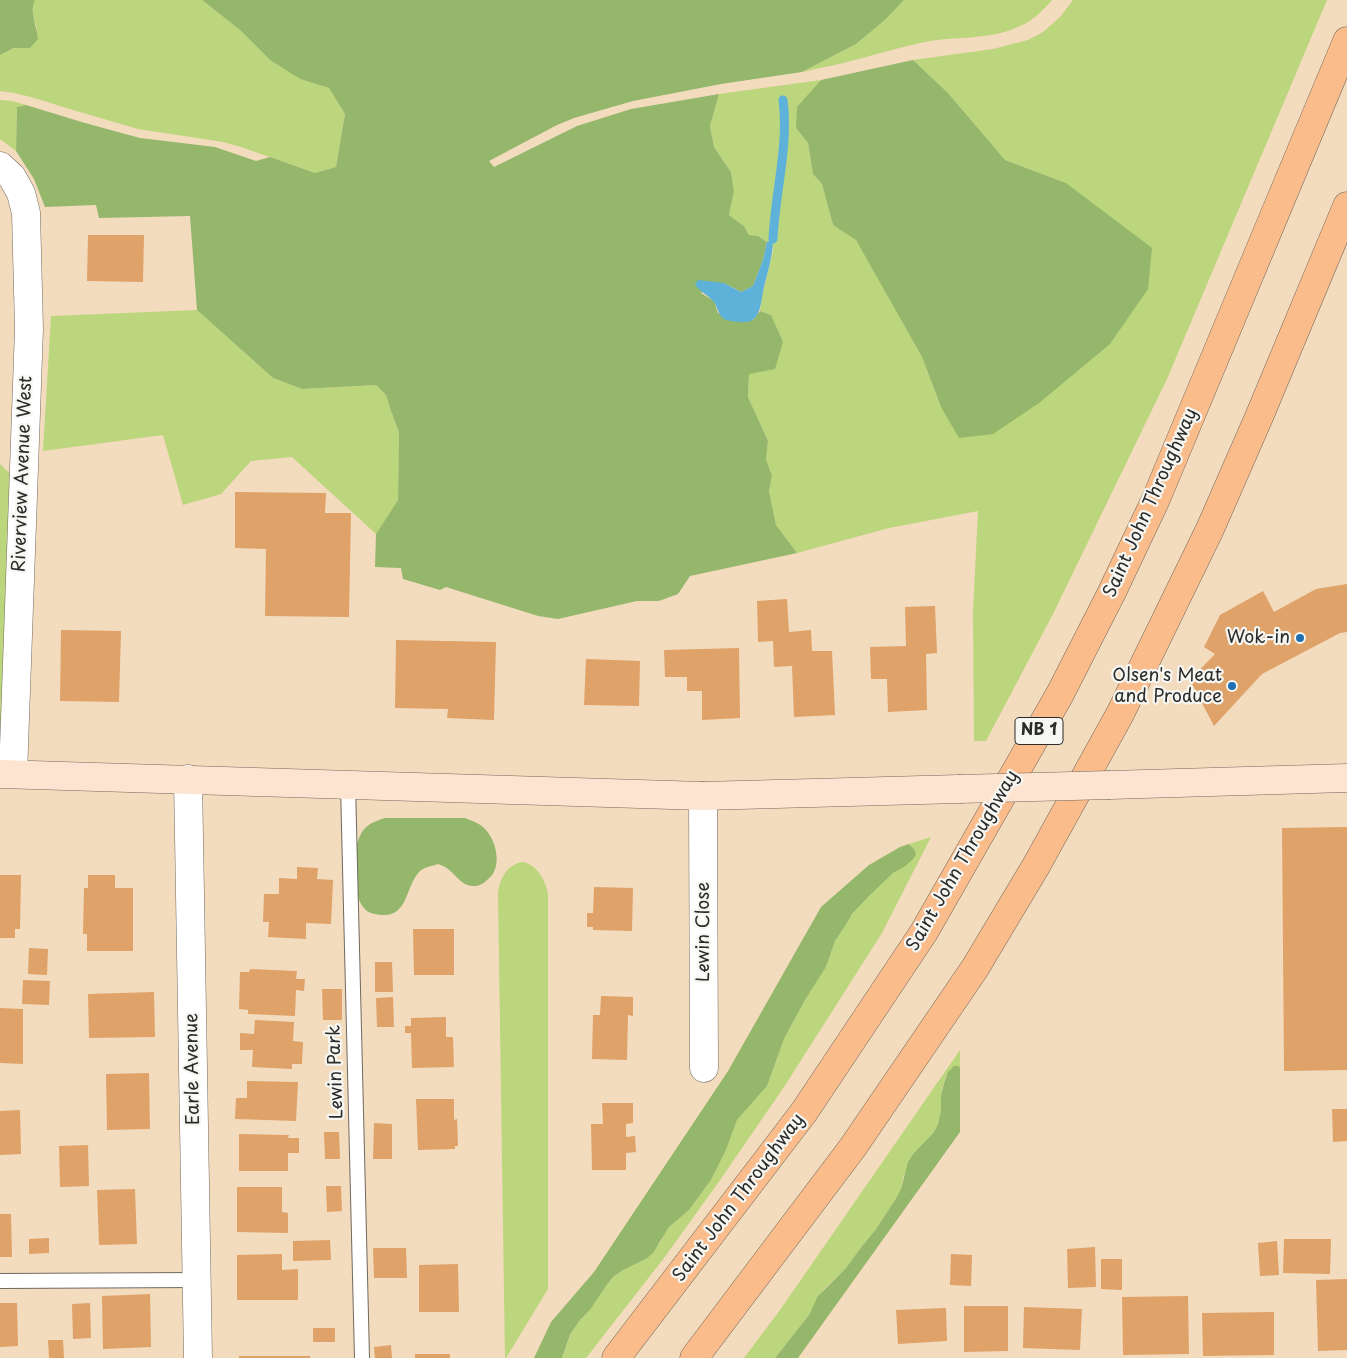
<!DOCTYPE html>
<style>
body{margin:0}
canvas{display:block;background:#f3dbbd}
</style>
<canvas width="1347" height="1358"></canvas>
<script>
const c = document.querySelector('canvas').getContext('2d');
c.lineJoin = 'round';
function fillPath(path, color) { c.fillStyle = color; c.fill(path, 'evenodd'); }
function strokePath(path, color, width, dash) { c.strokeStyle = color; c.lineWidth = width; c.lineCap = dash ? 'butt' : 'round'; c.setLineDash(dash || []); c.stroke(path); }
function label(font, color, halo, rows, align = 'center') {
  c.font = font + ' "Playpen Sans",sans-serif'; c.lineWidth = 4.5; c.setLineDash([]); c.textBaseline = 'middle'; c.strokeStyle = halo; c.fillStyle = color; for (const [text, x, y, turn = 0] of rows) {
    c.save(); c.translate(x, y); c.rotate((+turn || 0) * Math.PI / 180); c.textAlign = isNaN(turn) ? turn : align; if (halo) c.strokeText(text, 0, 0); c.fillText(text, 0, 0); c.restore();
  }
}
fillPath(new Path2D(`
 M35,0H202L240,30L270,60L300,79L329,88L345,114L336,167L315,173L241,147L223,142L138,129L73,110L31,97L14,93L0,91V55L15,48H30L37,29L33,16V4Z
 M904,0H1052C1040,14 1030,23 1013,29C985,40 954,36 925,42C896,48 868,57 839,64C827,67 814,69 802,72L856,44L885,20Z
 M1073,0H1327L1167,379L1053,614L986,741H974L973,611L978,511L889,528L797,553L776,525L769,491L772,476L766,459L768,441L748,397L749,374L771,315L760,311L762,296L773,251L772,239L767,242L758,236L749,235L744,226L729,215L734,191L731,172L714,147L710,126L719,94L821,80L798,107L796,128L808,143L813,174L822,184L833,225L856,239L922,357L941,407L1066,183L1005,160L948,93L913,60L993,49L1028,40L1043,32L1060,17Z
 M0,100L12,101L26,105L17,107L16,151L0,139Z
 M197,310L273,378L302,389L376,385L386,395L391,411L399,432L398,500L376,534L292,457L251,461L221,494L183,505L163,435L43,451L51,316Z
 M0,464L23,486L0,774Z
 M931,837L882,933L784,1087L718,1183L664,1258L586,1358H562L570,1336L580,1320L590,1310L606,1286L613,1277L623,1270L646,1259L660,1243L664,1235L669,1227L689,1210L711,1180L726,1150L737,1120L767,1086L784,1039L805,1000L826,967L835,941L852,914L884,880L893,873L904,867L914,849L909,844Z
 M522,862C537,864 545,880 548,893V1289L506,1358H505L498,893C500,878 507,865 522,862Z
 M960,1050V1068L959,1066L952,1068L946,1076L942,1089L941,1110L938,1124L934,1132L914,1153L903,1178L901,1189L895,1200L876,1229L859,1250L846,1268L824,1289L809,1315L775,1358H744L780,1310Z`), '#bbd67c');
fillPath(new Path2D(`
 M0,0H35C29,12 37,26 38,39L30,48H14L0,55Z
 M202,0H904L885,20L856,44L802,72L721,84L633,101L574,118L557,125L489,161L494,167L577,126L631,109L719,94L710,126L714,147L731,172L734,191L729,215L744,226L749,235L758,236L767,242L763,260L753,286L741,292C721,281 722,281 701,293L714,301L718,313L753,320L760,311L771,315L783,342L775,369L749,374L748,397L768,441L766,459L772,476L769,491L776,525L797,553L690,576L678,594L659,601H637L558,619L538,616L446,587L440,590L403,579L401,568L375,567L376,534L398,500L399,432L391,411L386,395L376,385L302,389L273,378L197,310L190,216L99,218L96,205L45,207L34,179L16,151L17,107L26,105L85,123L140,138L215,147L256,161L270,157L315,173L336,167L345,114L329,88L300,79L270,60L240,30Z
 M913,60L948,93L1005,160L1066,183L1152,248L1148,289L1110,344L1039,403L993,434L959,438L941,407L922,357L856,240L833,225L822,184L813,174L808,143L796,128L797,107L821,80Z
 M385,818H465C472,821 480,823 485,829C497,841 503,869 487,880C483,884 479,886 473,886C462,886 456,875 448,869C446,867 441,865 438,864C432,866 425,867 420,871C403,888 410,924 371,913C355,908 352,872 354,857C355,849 358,839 362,832C368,823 376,821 385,818Z
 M909,844L914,849L916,855L912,860L904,867L893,873L869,896L852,914L845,926L835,941L826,967L805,1000L784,1039L767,1086L737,1120L726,1150L711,1180L689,1210L669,1227L653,1253L646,1259L623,1270L613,1277L606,1286L590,1310L580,1320L570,1335L562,1358H534L551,1322L594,1272L728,1071L821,907L869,865L900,847Z
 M954,1066H959L960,1068V1132L798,1358H775L809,1315L818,1296L846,1268L859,1250L876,1229L895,1200L901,1189L908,1162L914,1153L934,1132L938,1124L941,1110V1096L944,1083L948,1072Z`), '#94b76c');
fillPath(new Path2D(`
 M773,239C773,255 768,271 764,287C760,304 762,325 739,322C734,321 728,321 724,319C717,314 718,305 712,300C706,294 701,292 695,285L698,280L724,283L741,292L753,286L763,260L767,242Z`), '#5eb1d9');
strokePath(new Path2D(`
 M773,239C775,193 789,146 783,100`), '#5eb1d9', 9);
fillPath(new Path2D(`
 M88,235H144L143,282L87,281Z
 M235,492L326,493L325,513H351L349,617L265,616L266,549L235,548Z
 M1347,584V632L1340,633L1262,674L1214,726L1190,680L1215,654L1204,647L1220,615L1263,591L1274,612L1316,589Z
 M787,599L789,632L811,630L812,651H832L835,715L794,717L792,666L774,667L773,641L758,642L757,601Z
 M935,606L937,653L926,654L927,710L888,712L887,679H871L870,647L906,646L905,607Z
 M61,630L121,631L119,702L60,701Z
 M396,640L496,642L494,720L447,718L448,709L395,708Z
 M739,648L740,718L702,720V691H687V677H665L664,650Z
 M586,659L640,661L639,706L584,705Z
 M1347,827V1070L1284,1071L1282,828Z
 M297,867L318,868L317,879L333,880L331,924L306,923V939L268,937L269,922H263L264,894H279V878L297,879Z
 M0,875H21L20,929H15V938H0Z
 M88,875H115V888H133V951H87V934H83L84,888H88Z
 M594,887L633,888L632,931L593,930V927H587V913H593Z
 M413,929H454V975H414Z
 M29,948L48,949L47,975L28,974Z
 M375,962H392L393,992H375Z
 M250,969L297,971L296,979H305L304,991L296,990L295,1016L248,1014V1010L239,1009L240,972H249Z
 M23,980L50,981L49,1005L22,1004Z
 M322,989H342V1020H323Z
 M154,992L155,1037L89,1038L88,994Z
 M601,996L633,997V1016L628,1015L627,1060L592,1059L593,1015H600Z
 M393,997L394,1027H377L376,998Z
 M0,1008L23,1009V1064L0,1063Z
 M446,1017V1037H453L454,1067L412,1068L411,1033H405V1026H411V1018Z
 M255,1020L294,1022L293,1041L303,1042L302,1064H292V1069L252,1067L253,1050H240V1033L254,1034Z
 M149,1073L150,1129L107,1130L106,1074Z
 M247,1081L298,1082L296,1121L235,1119L236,1098H247Z
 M416,1099H454V1120L457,1119L458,1146H455V1149L418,1150Z
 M602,1103H633V1123L626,1124V1137L635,1136L636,1152L626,1153V1170H592L591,1124H603Z
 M1332,1109H1347V1141L1333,1142Z
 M20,1110L21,1154L0,1155V1111Z
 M374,1123L392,1124V1159H373Z
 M324,1132H339L340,1159H325Z
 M239,1134L289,1135L288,1138H299V1153H288V1171H239Z
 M88,1145L89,1186L60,1187L59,1146Z
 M326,1186H341L342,1211L327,1212Z
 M237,1187H282V1212L288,1213V1233L237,1232Z
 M135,1189L137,1244L99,1245L97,1190Z
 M0,1214H11L12,1257H0Z
 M49,1238V1253L29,1254V1239Z
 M1284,1239H1331L1330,1274L1283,1273Z
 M330,1240L331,1260L293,1261V1241Z
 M1277,1241L1279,1275L1260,1276L1258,1243Z
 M1095,1247L1096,1287L1068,1288L1067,1249Z
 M373,1248H406L407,1278H374Z
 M282,1254V1270L298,1269V1300H237V1255Z
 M951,1254L972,1255L971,1286L950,1285Z
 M1101,1259H1122V1290L1101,1289Z
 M458,1264L459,1312H419V1265Z
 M1347,1279V1350L1318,1351L1316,1280Z
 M150,1294L151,1347L103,1349L102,1296Z
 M1188,1296L1189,1354L1123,1355L1122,1297Z
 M0,1303H17L18,1346L0,1347Z
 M90,1303L91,1338L73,1339L72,1304Z
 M964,1306H1008V1351L964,1352Z
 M1024,1307L1082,1309L1080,1350L1023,1348Z
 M946,1308L947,1341L898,1344L896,1310Z
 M1274,1312V1355L1203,1356L1202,1313Z
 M313,1328H335V1342H313Z
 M48,1340H63L64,1358H49Z
 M391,1345L392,1358H375L374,1347Z
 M415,1354H450V1358H415Z
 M239,1356H310V1358H239Z`), '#dfa269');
const lane = new Path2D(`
 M348,785L362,1358
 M0,1281L196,1280`);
const street = new Path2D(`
 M0,166L12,177L21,193L26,213L29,329L13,774
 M188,779L198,1358
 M703,796L704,1068`);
const secondary = new Path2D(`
 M0,774L703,796L959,789
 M1110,785L1347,778`);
const highway = new Path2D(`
 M616,1358L804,1112L924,932L1060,694L1111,594L1156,499L1347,41
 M694,1358L853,1147L975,968L1036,866L1120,714L1210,529L1259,417L1347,206`);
strokePath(lane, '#71695e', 16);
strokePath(street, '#71695e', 29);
strokePath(secondary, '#71695e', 29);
strokePath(highway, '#71695e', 29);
strokePath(lane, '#fff', 14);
strokePath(street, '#fff', 28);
strokePath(secondary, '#fde4d0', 28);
strokePath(highway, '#f9bc8a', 28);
const secondaryBridge = new Path2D(`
 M959,789L1110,785`);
strokePath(secondaryBridge, '#71695e', 29, []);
strokePath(secondaryBridge, '#fde4d0', 28);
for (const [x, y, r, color] of [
 [1300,638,5,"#1f6fb2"],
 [1232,686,5,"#1f6fb2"]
]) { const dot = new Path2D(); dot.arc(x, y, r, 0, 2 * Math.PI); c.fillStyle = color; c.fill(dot); strokePath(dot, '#f6f6f2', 2); }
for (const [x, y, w] of [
 [1039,731,48]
]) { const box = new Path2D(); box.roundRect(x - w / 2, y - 13.5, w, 27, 4); c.fillStyle = '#f6f6f2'; c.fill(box); strokePath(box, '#2b2b2b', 1); }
label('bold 16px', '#2b2b2b', null, [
 ["NB 1",1039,731]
]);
label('18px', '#2b2b2b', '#f6f6f2', [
 ["Riverview Avenue West",23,474,-88],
 ["Saint John Throughway",1151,503,-66],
 ["Saint John Throughway",963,861,-60],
 ["Lewin Close",704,932,-90],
 ["Earle Avenue",193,1069,-91],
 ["Lewin Park",336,1072,-92],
 ["Saint John Throughway",739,1198,-53]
]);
label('18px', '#2b2b2b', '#f6f6f2', [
 ["Wok-in",1290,638],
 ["Olsen's Meat",1222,676],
 ["and Produce",1222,697]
], 'right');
</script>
